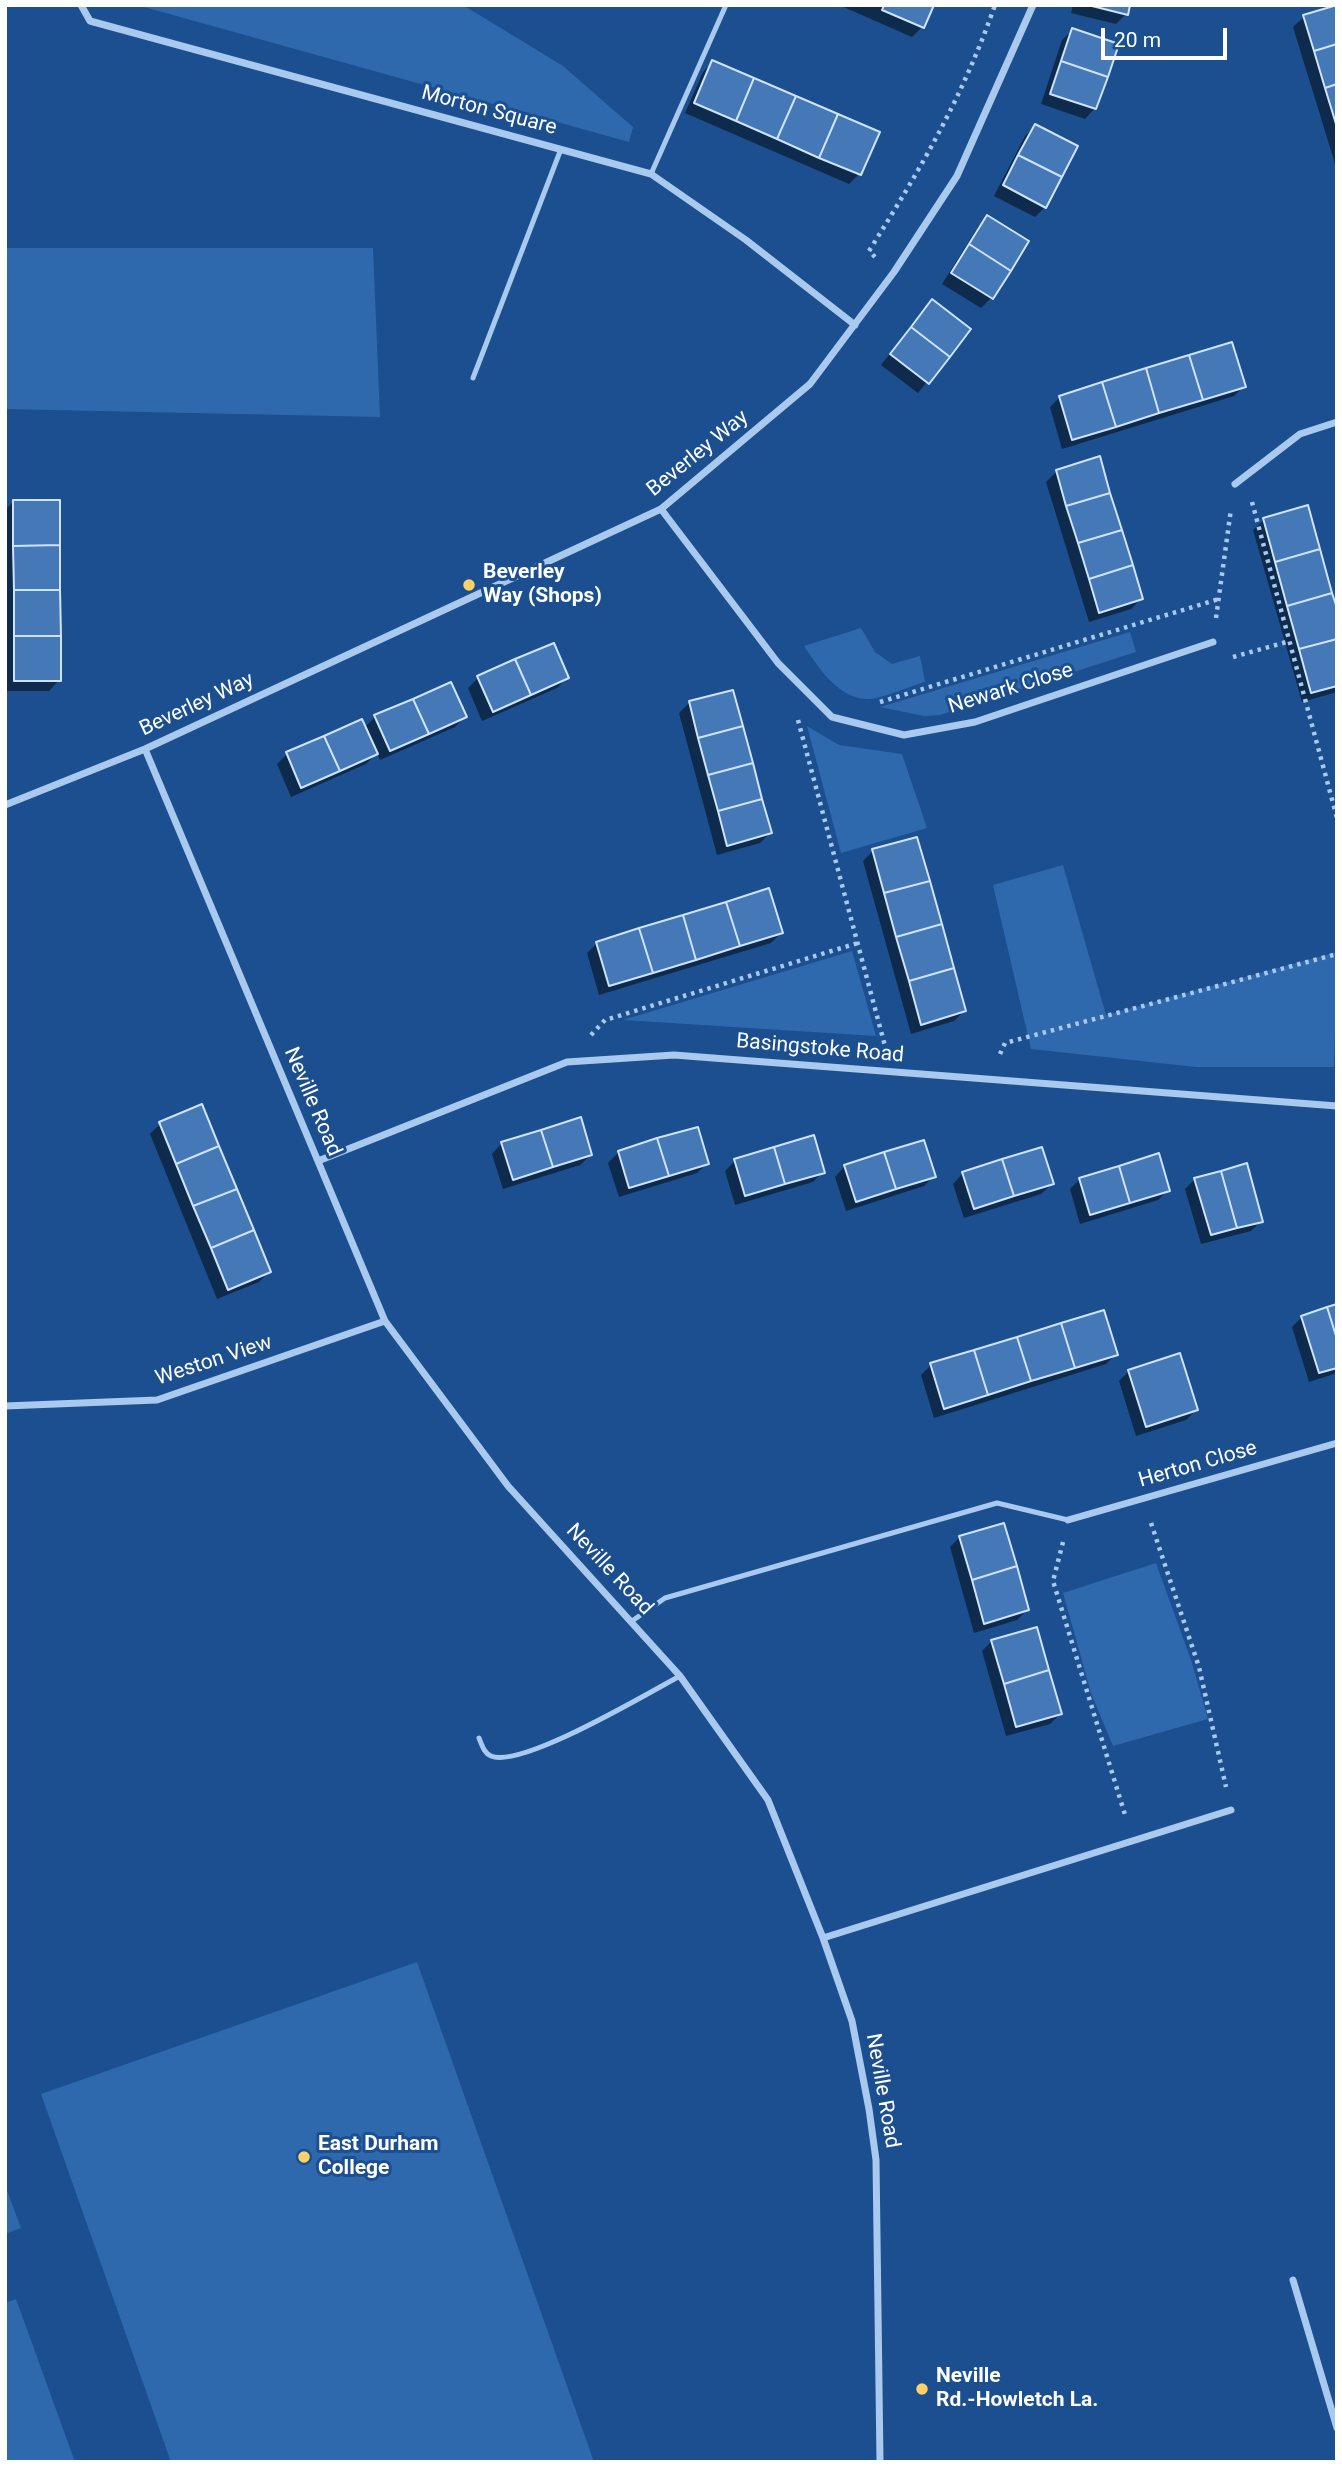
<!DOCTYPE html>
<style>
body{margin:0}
#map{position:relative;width:1342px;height:2467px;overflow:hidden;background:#1b4f8f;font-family:Roboto,sans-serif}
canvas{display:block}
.frame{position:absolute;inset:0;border:7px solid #fff;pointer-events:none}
.scale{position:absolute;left:1101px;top:28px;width:126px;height:32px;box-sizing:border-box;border:4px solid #fff;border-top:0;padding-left:9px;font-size:21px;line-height:24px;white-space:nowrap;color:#fff;-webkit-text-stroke:5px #1b4f8f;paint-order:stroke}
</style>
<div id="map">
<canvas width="1342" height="2467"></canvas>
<div class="frame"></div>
<div class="scale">20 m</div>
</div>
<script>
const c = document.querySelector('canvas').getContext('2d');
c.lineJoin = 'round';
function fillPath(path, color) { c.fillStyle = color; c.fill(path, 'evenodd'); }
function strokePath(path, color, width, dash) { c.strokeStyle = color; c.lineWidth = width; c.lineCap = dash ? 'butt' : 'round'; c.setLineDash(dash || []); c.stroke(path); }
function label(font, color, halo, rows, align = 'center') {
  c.font = font + ' Roboto,sans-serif'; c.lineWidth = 6; c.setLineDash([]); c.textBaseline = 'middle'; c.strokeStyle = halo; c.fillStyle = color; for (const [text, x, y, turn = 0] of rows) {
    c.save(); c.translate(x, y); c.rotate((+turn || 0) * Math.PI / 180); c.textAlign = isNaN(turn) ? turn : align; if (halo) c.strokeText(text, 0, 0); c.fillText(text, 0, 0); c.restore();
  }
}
fillPath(new Path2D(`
 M137,5H463L563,66L633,127L629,142Z
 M5,248H373L380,417L5,409Z
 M861,628L875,652L892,664L920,656L925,682C910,686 880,700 866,699C838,698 818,667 804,646Z
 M1130,632L1136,652L940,715L924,716L880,707Z
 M807,726L839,745L902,754L927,828L841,853Z
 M1063,865L1106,1015L1337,952L1334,1067H1196L1031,1049L993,885Z
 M852,951L876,1036L623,1020Z
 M1156,1563L1191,1660L1208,1719L1113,1746L1091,1693L1063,1593Z
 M417,1962L594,2462H171L41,2094Z
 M5,2185L21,2228L5,2234Z
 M16,2299L75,2462H5V2303Z`), '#2e69ad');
fillPath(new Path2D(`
 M839,5H932L922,27L912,37Z
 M1073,5H1128L1126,14L1116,24L1071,13Z
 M1337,6V166L1336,167L1293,27L1304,17Z
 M1073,30L1095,108L1085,119L1041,104L1062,40Z
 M713,62L859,174L849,184L685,113L703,72Z
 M1035,126L1045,207L1035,217L994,196L1025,136Z
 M988,217L1027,241L991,298L981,308L942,284L978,227Z
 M932,302L969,330L918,393L881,365Z
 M1244,386L1234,396L1062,449L1050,407L1060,397Z
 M1098,459L1141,599L1131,609L1089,622L1046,482L1056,472Z
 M14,501L59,680L49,691H5V510Z
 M1307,507L1337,615V692L1302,702L1253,530L1264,520Z
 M478,678H567L557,688L482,721L468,688Z
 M689,703L770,833L760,843L717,855L679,713Z
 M375,717H465L455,727L380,760L377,753L366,764L291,797L277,764L287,754L364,728Z
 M873,851L964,1011L954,1021L911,1034L863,861Z
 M781,933L771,943L599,995L587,953L597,943Z
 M160,1124L269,1272L259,1282L217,1299L150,1134Z
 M697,1129L707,1163L697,1173L619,1197L608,1163L618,1153Z
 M502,1143L591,1155L580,1165L503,1189L492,1154Z
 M735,1161L823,1172L813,1182L735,1205L725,1171Z
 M845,1166L934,1176L924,1186L846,1211L835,1177Z
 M963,1173L1052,1184L1041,1194L964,1218L953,1184Z
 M1080,1179L1168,1190L1158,1200L1080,1224L1070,1189Z
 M1195,1179L1261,1221L1251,1231L1201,1244L1185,1189Z
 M1337,1307V1373L1309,1382L1292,1327L1302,1317Z
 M1116,1354L1106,1364L934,1418L921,1375L931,1365Z
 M1129,1371L1196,1410L1186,1420L1136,1436L1119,1381Z
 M960,1537L1027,1610L1017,1620L974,1633L950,1547Z
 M992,1641L1060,1714L1050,1724L1006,1736L982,1651Z`), '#0007');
const building = new Path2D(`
 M884,5H934L924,28L882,10Z
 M1088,5H1130L1128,15Z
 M1337,5V44L1314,51L1303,15Z
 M1072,28L1119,44L1108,77L1061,61Z
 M1337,44V84L1325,88L1314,51Z
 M712,60L754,78L736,121L694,103Z
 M1061,61L1108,77L1096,109L1050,94Z
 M754,78L796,96L777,139L736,121Z
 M1337,84V124H1336L1325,88Z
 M796,96L838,114L819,158L777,139Z
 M838,114L880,132L861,175L819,158Z
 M1035,124L1078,146L1062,177L1018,155Z
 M1018,155L1062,177L1046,208L1003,185Z
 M987,215L1029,241L1011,271L969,244Z
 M969,244L1011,271L993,299L951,273Z
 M932,299L971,329L950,357L911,327Z
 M911,327L950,357L929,384L890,354Z
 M1232,342L1246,387L1203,400L1189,355Z
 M1189,355L1203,400L1159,413L1146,368Z
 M1146,368L1159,413L1116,427L1102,382Z
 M1102,382L1116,427L1072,440L1059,396Z
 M1100,456L1110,493L1066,506L1056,470Z
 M1110,493L1122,530L1078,543L1066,506Z
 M13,500H60V545L13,546Z
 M1308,505L1320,549L1275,562L1263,518Z
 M1122,530L1133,565L1089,579L1078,543Z
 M60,545V590H14L13,546Z
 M1320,549L1332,593L1287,606L1275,562Z
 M1133,565L1143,599L1099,613L1089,579Z
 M14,590H60L61,636H14Z
 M1332,593L1337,608V639L1299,649L1287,606Z
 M14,636H61V681H14Z
 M1337,639V686L1311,693L1299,649Z
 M554,643L569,678L531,695L515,659Z
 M515,659L531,695L493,712L477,676Z
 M451,682L467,717L429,734L413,699Z
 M733,690L743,726L698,738L689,701Z
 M413,699L429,734L390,751L374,715Z
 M362,719L378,754L340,771L324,736Z
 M743,726L753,763L708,775L698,738Z
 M324,736L340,771L301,788L286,752Z
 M753,763L762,799L718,811L708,775Z
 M762,799L772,833L727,846L718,811Z
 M917,837L930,881L884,893L872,849Z
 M930,881L942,924L896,937L884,893Z
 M769,888L783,933L740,946L726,902Z
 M726,902L740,946L696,960L683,915Z
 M683,915L696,960L653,973L639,928Z
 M942,924L954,968L909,981L896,937Z
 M639,928L653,973L609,986L596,942Z
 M954,968L966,1011L921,1025L909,981Z
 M202,1104L219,1146L176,1164L159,1122Z
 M581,1117L592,1155L553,1167L541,1130Z
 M698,1127L709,1164L669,1176L657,1138Z
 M541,1130L553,1167L513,1180L501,1142Z
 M814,1135L825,1173L785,1184L774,1147Z
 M657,1138L669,1176L629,1188L618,1151Z
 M924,1140L936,1177L896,1189L884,1152Z
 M219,1146L237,1189L193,1206L176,1164Z
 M774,1147L785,1184L745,1196L734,1159Z
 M1042,1147L1054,1184L1014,1196L1002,1159Z
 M884,1152L896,1189L856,1202L844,1165Z
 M1159,1153L1170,1191L1130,1203L1119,1166Z
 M1002,1159L1014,1196L974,1209L962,1172Z
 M1247,1163L1263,1222L1237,1228L1221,1171Z
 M1119,1166L1130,1203L1090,1215L1079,1178Z
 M1221,1171L1237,1228L1211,1235L1194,1178Z
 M237,1189L254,1230L211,1248L193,1206Z
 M254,1230L271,1272L228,1290L211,1248Z
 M1337,1304V1339L1327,1307Z
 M1327,1307L1337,1339V1368L1319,1373L1301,1316Z
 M1104,1310L1118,1355L1075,1368L1061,1323Z
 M1061,1323L1075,1368L1031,1381L1017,1337Z
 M1017,1337L1031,1381L988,1395L974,1350Z
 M974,1350L988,1395L944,1409L930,1363Z
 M1180,1353L1198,1410L1146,1427L1128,1370Z
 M1004,1523L1017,1566L972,1580L959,1536Z
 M1017,1566L1029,1610L984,1624L972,1580Z
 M1037,1627L1049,1670L1004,1684L991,1640Z
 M1049,1670L1062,1714L1016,1727L1004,1684Z`);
fillPath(building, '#4478b7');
strokePath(building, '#cfe3fa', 2);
strokePath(new Path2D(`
 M875,257L869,251C921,168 962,99 995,5
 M1252,502L1337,818
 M1216,618L1231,509
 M1233,657L1290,641
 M880,702L1219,599
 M798,720L885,1046
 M591,1035L605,1020L858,943
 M1000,1054L1005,1043L1337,954
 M1151,1523L1199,1667L1226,1787
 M1063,1542L1053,1581L1126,1818`), '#a9c9ee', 4.5, [3.5, 5]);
strokePath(new Path2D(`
 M651,174L726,5
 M473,378L561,149
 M632,1621L665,1598L997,1503L1068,1520
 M479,1738C482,1745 484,1753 491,1756C521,1769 648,1693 680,1676`), '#a9c9ee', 5);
strokePath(new Path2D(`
 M81,5L90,21L651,174L746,240L855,325
 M1235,484L1300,434L1337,422
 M661,509L778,663L832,717L904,735L975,722L1213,642
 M145,749L385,1321L508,1486L680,1676L768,1800L823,1938L852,2021L869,2109L876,2160L880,2462
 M5,805L145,749L661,509L810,384L894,272L957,176L1033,5
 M318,1161L567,1062L674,1055L1337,1106
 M5,1406L157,1400L385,1321
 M1068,1520L1337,1443
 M823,1938L1231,1810
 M1293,2280L1337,2428`), '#a9c9ee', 7);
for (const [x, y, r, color] of [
 [469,585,7,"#ffd166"],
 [304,2157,7,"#ffd166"],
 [922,2389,7,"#ffd166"]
]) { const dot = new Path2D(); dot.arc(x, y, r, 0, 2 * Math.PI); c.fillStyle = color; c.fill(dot); strokePath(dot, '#1b4f8f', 2.5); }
label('21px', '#fff', '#1b4f8f', [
 ["Morton Square",489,111,15],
 ["Beverley Way",698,454,-39],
 ["Newark Close",1011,689,-17],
 ["Beverley Way",197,705,-25],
 ["Basingstoke Road",820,1049,5],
 ["Neville Road",312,1102,67],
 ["Weston View",214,1361,-18],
 ["Herton Close",1198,1465,-16],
 ["Neville Road",609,1570,47],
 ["Neville Road",882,2091,80]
]);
label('bold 21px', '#fff', '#1b4f8f', [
 ["Beverley",483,573],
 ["Way (Shops)",483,597],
 ["East Durham",318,2145],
 ["College",318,2169],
 ["Neville",936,2377],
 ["Rd.-Howletch La.",936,2401]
], 'left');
</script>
